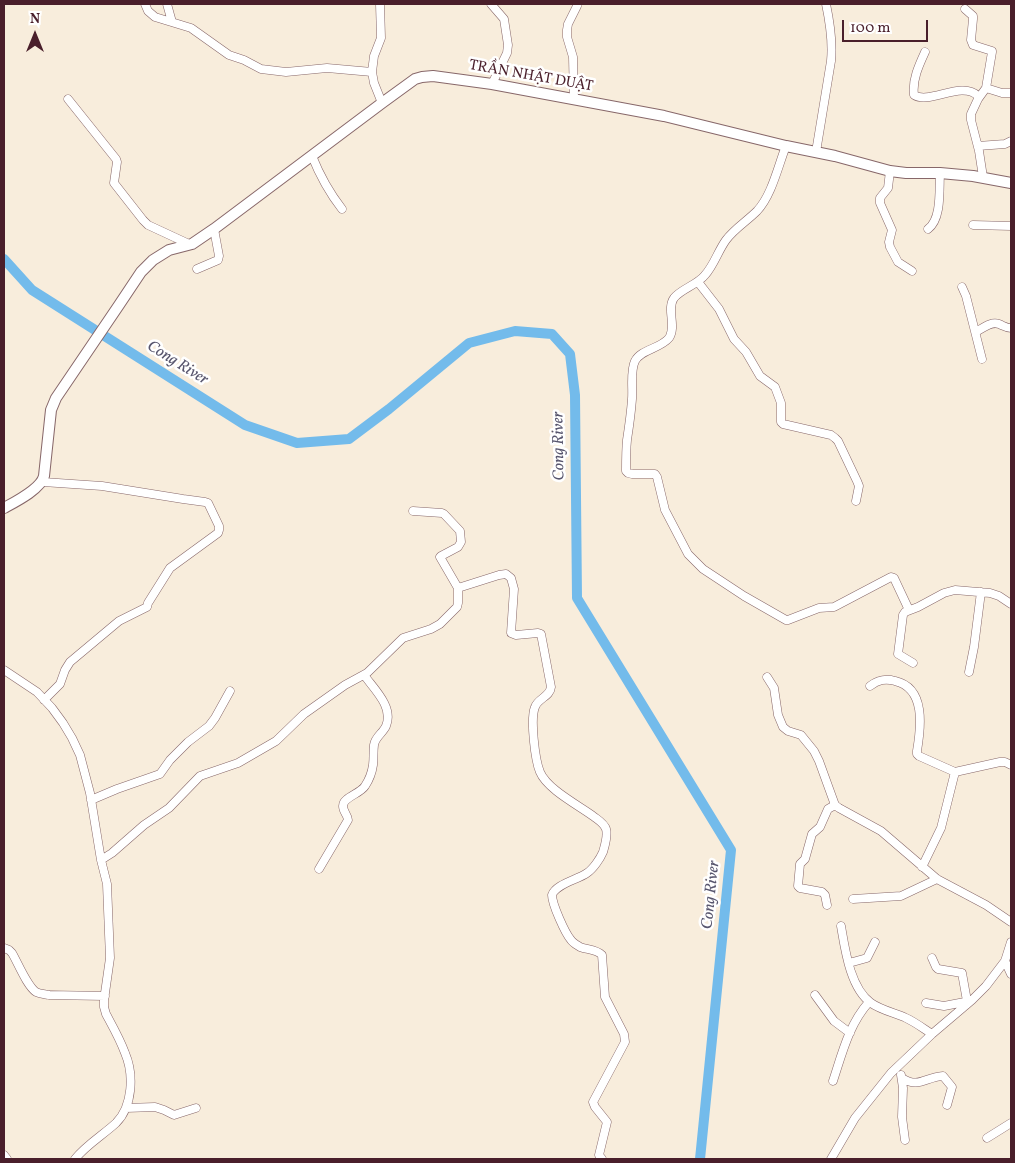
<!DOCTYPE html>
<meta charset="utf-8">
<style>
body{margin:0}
#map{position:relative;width:1015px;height:1163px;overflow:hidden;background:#f8eddc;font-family:Vollkorn,serif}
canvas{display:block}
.frame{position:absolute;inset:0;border:5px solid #4a1f2b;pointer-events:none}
.north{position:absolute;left:10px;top:10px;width:50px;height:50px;-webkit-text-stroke:4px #fff;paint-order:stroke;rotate:0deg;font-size:14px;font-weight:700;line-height:20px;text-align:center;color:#4a1f2b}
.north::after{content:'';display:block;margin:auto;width:18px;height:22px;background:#4a1f2b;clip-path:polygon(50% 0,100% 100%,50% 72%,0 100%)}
.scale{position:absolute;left:842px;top:20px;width:86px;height:22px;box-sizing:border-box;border:2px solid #4a1f2b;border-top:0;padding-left:6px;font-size:15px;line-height:18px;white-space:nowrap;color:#4a1f2b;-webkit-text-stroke:4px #fff;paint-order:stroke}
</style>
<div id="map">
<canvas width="1015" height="1163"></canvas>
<div class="frame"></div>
<div class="north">N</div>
<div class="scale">100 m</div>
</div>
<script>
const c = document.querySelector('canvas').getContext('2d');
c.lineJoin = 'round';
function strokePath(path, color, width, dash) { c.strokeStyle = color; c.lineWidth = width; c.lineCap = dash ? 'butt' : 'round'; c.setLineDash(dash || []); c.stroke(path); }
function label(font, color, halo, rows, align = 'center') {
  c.font = font + ' Vollkorn,serif'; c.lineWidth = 5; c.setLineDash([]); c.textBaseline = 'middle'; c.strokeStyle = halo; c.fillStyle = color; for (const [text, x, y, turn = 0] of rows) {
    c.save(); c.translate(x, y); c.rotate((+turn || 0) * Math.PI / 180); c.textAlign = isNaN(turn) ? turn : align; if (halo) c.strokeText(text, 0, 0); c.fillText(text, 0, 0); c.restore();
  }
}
strokePath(new Path2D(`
 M4,259L32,290L245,425L297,443L349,439L389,409L469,343L515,331L552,334L570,354L575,395L577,598L731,850L700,1159`), '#73bbeb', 10);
const minor = new Path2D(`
 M145,4L148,11L155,17L191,28L229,55L244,60L261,69L286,72L327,68L372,72
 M167,4L172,22
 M380,4L381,38L374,56L372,72L374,83L382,103
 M491,4L504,19L508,45L507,53L492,84
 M965,9L973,16V19L971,40L973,45L992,51V52L986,88L978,99L971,114V120L979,151L983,177
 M925,52C919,65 912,80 914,95C929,105 962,80 978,96V99
 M986,88L1002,93H1011
 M68,99L116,159L117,162L114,183L143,220L148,225L189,244
 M574,100L573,57L567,37V30L568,24L577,6
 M786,146C778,166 772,195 757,211C747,221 734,229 726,240C718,251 714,265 705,275C697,285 681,289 674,298C666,309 677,326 669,338C660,349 641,349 635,361C630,371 633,388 632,399C631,413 629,427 627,440C626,450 626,461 626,471L628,473L632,474H655L657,477L665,510L688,554L703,569L744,596L786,620H788L819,608L834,607L891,577L894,578L909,610
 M978,146L1005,144L1011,141
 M816,152L831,61C833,41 830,23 826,4
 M312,156C320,176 328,191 342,209
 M890,171L888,188L880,198V203L892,230L889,242L890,247L898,262L912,271
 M973,225L1011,226
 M928,229C942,219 939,189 940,173
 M197,269L218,260L219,256L214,229
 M698,282L719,309L734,339L746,352L760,376L775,387L781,403V422L783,424L831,435L835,438L838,441L857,481L859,486L856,501
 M962,287L966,296L982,359
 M976,332C983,328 991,321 999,324C1004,326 1006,328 1011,328
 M43,482L102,486L183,499L205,502L208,503L219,526V530L218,533L170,568L148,603L147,607L119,621L70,662L65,670L60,684L44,700
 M458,588L499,575L506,574L511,578L514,589L511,633L516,635L538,633L541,634L551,687C550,697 538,698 535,707C530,719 535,760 540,772C547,789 578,805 593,816C598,820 604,823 606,829C608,836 605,845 603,852C600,859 593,869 587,873C577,880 556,884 552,895C552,904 565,933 571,940C573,943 577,945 580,947C588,950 596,949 602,955L605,997L624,1034L625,1042L593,1102L595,1107L607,1122L599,1155L602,1159
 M913,663L898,654L903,615L905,612L918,607L944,593L955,590L990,593L999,596L1011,604
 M4,670L37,692L52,708L63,723L72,738L80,755L90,793L101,860L107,884L110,958L104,1000V1007L106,1014C113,1027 120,1039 125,1053C134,1074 133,1106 116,1123C103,1135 86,1145 75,1159
 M969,672L974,647L981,592
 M767,677L774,688L778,715L783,727L788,731L801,735L814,751L819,761L835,805L839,808L881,831L937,879L986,905L1011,922
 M870,686C878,680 885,678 895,681C926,688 921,727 917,751V754L919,756L955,772L1000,762H1005L1011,765
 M91,800L117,789L160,774L170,760L188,742L209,726L215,718L230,691
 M101,860L112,853L144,825L169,808L200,776L238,763L276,741L304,714L345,685L367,673L403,638L431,629L440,624L457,607L458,603V588L440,557L441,556L458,547L461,542L460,531L444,514L442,513L413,511
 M922,867L941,828L955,772
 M319,869L348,820C348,815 343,812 343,806C343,797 360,794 365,786C369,780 372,772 373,765C374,758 373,752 374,745C375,737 383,733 386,726C394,707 374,689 364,675
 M853,899L901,896L937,879
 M827,905L825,895L822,892L800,888L798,886L800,864L805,859L812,834L820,827L828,809L835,805
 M841,926C845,949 850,988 871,1003C881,1010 895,1013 906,1018C915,1022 924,1029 932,1034
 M4,948L9,950L12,953C18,963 27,986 36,992C40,994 45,994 49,995L105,996
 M932,958L936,967L938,969L962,973L967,1001
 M1005,961L1011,974
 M849,963L867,958L875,942
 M815,995L834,1021L850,1033
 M926,1003L944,1006L970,1001
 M901,1075L903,1088L902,1117L905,1140
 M902,1078C919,1089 925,1077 943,1076L952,1087L947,1105
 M833,1081C842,1054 849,1024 869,1002
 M126,1108L155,1107L164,1110L174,1115L196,1108
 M987,1138L1011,1123
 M4,1155L7,1159
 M831,1159L855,1118L891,1073L932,1034L972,1000L986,986L1005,961L1011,942`);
const major = new Path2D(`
 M4,508C15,502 41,489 44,476L51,410L56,398L119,305L141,272L153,260L169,250L192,244L214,229L382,103L415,79L422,77L433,76L492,84L664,116L786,146L835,156L890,171L906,173H940L973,176L1011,183`);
strokePath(minor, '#876769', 9);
strokePath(major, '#876769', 12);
strokePath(minor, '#fff', 8);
strokePath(major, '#fff', 10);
label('15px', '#4a1f2b', '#fff', [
 ["TRẦN NHẬT DUẬT",531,77,10]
]);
label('italic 16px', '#58566e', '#fff', [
 ["Cong River",177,364,32],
 ["Cong River",560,446,-91],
 ["Cong River",712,895,-84]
]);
</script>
